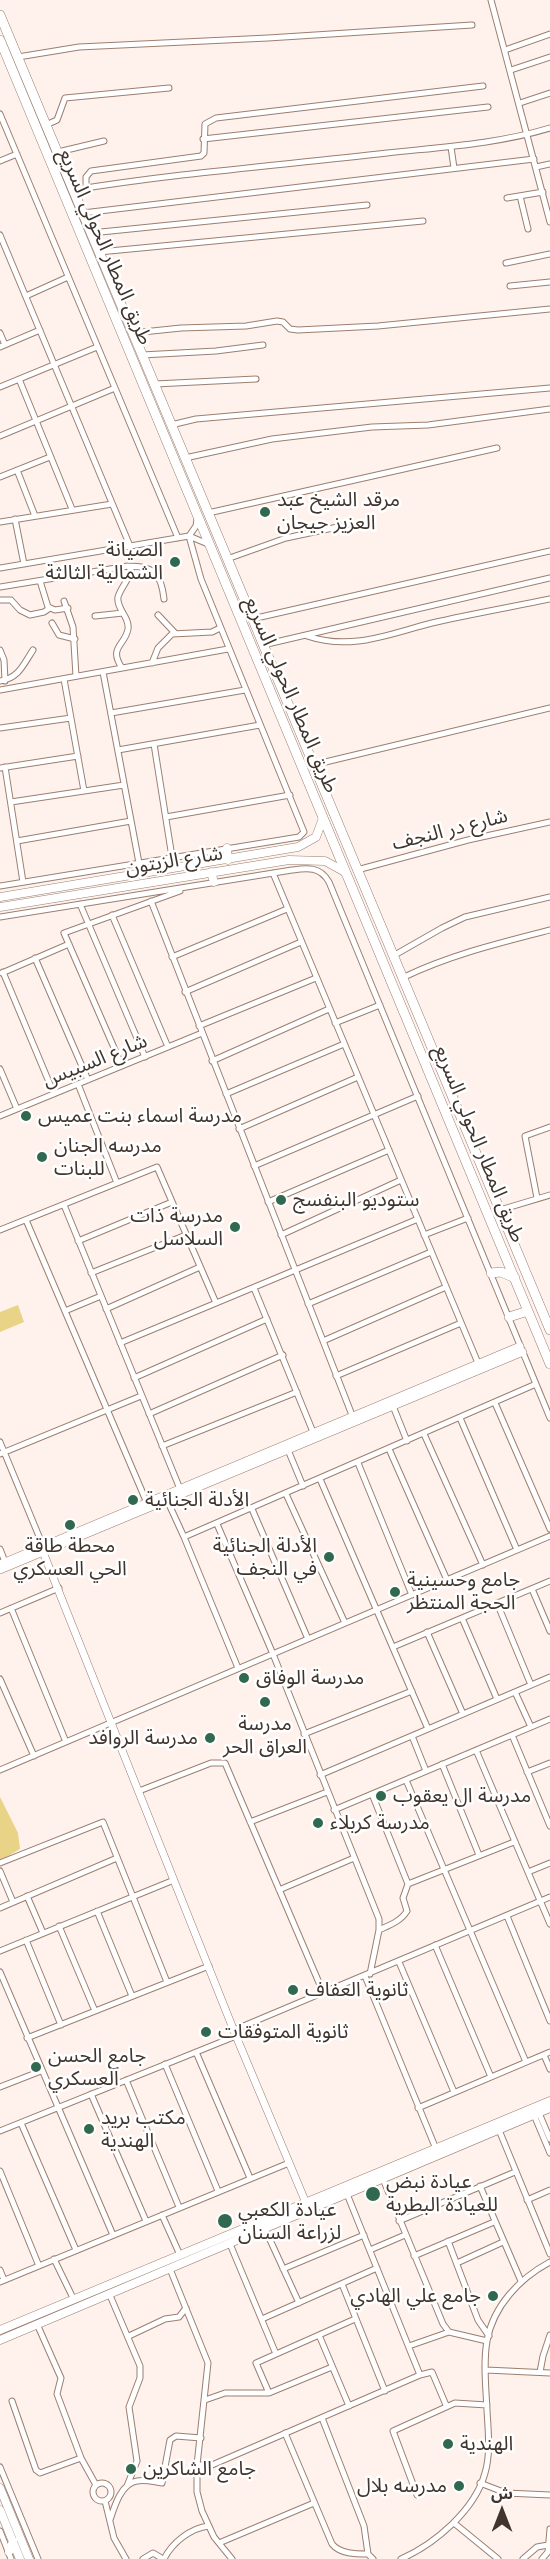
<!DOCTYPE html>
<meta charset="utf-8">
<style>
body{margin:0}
#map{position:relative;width:550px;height:2559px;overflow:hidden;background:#fff2ec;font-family:"PT Sans","Noto Sans Arabic",sans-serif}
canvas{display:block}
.north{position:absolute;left:472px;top:2481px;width:60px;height:60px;-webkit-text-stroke:4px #fff;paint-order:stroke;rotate:0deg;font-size:16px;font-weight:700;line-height:24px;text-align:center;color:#40342e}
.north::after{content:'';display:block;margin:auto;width:21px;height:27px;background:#40342e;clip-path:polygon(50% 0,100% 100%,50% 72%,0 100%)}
</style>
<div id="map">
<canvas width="550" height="2559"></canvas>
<div class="north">ش</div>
</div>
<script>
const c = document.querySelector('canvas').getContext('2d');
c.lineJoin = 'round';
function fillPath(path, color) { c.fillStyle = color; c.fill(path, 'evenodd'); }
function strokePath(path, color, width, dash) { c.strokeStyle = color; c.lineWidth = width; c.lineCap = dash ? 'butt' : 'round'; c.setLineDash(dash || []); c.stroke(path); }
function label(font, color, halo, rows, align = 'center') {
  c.font = font + ' "PT Sans","Noto Sans Arabic",sans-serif'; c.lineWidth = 5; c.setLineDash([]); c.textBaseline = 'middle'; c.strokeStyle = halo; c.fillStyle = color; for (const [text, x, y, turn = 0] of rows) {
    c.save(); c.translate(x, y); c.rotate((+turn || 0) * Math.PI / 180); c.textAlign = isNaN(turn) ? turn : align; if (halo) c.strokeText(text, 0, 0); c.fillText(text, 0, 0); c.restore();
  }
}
fillPath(new Path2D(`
 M18,1305L24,1322L0,1332V1312Z
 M0,1797L18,1833L20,1849L0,1861Z`), '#e9d387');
const minor = new Path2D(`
 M491,0L550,222
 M505,50L550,34
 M18,57L79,47L268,38L472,25
 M511,70L550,57
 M520,103L550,93
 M0,114L178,538
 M46,125L57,120L65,98L169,88
 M203,139L488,107
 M451,147L454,168
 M58,152L104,141
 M0,161L17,154
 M536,167L550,164
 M86,188V177L91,171L201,156L204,153L205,124L216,118L483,86
 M74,190C178,173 283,165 387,153C442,147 497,144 550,128
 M520,196L528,229
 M507,198L543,192
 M83,213L534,159
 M91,233L367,205
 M0,235L130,546
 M99,252L423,221
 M506,263L550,254
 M510,286L550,282
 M26,296L68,277
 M0,333L5,345
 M133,333L181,328L246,326L277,321L283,322L290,329L298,330L378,326L550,309
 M0,347L40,330
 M142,355L216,351L263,345
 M19,379L72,509
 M155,384L256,379
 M0,387L97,347
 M171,425L196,419L550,388
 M0,436L115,388
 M185,458L272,439L372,427L428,425L550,409
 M17,470L35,516
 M0,477L50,457
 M208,513L497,448
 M15,519L24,564
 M0,522L112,504
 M189,536L196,526L197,519
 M227,559L286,538L347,525
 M128,566C154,566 161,573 164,599
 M0,568L189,536L208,544
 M40,581L48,607L55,610L68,608
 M0,587L128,566L131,570C129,580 121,587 118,597C116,609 130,617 128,629C125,646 108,647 122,668
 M0,600H11L20,610L30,615L44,612L50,608
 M64,601L73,627L76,676
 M158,615L175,633
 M95,616L123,613
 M252,619L550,551
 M52,623L59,635L75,639
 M307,636C352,651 388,634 432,623C471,614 511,607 550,599
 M263,645L550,578
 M0,650L4,660L5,681
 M152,663L158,648L172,634L212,632L220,628
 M103,672L139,863
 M64,679L84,791
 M0,681C19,678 23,665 33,650
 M0,690L228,649
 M111,713L245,690
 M0,728L71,718
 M154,744L172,857
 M118,750L260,725
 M313,765L550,708
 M5,767L23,882
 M0,768L78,756
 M11,802L124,785
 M166,817L290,795
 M17,841L131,821
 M357,870L468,840L550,822
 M273,873L478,1363
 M0,886L299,837L304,832L201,579L189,536
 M151,901L352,1415
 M80,904L145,1057
 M112,915L168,1047
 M0,917L292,870C307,868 320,866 329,882L550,1418
 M393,956L442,928L465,917L550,897
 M172,957L287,909
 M35,958L88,1080
 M3,972L54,1094
 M2,973L69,944
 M402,978C450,955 499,943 550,930
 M185,992L301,942
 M335,1023L380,1005
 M199,1026L316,978
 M212,1061L329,1009
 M122,1066L64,933L180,891
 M0,1069L17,1109
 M78,1084L117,1183
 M226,1094L344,1044
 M0,1116L202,1033
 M239,1129L358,1077
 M254,1166L418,1096
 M537,1198L525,1136L550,1127
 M268,1202L389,1150
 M64,1205L180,1489
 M500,1210L550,1195
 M26,1220L147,1503
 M0,1230L157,1167L216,1303
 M281,1235L401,1180
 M424,1235L468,1218
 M78,1241L172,1202
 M91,1273L186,1235
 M254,1288L313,1432
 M308,1304L431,1252
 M106,1309L200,1267
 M65,1311L101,1296
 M323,1341L446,1287
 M120,1343L418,1219
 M336,1376L461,1323
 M134,1378L267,1319
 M495,1403L550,1529
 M393,1406L407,1441
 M149,1414L283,1355
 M460,1418L517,1550
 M424,1434L483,1565
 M0,1442L43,1546
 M162,1446L297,1392
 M389,1449L447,1580
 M288,1450L303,1486
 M0,1454L141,1396
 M358,1463L412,1595
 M320,1479L428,1729
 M286,1494L345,1623
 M167,1500L184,1537L238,1668
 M252,1509L308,1639
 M217,1524L273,1654L379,1919V1930L370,1974
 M184,1537L536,1384
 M0,1549L5,1562
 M532,1589L550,1631
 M497,1603L531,1685
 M11,1608L66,1742
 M0,1613L59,1588
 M462,1618L497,1699
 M427,1632L463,1714
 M393,1647L550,1581
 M0,1679L34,1756
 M515,1692L531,1727
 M304,1734L412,1691
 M512,1735L550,1826
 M412,1736L426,1771
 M476,1750L550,1924
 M442,1764L479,1855
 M0,1770L550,1536
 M527,1772L550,1763
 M320,1775L550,1677
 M406,1780L526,2062
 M139,1791L211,1763H225L323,1992
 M372,1794L408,1884L403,1898L407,1911C401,1921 390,1925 379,1930
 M334,1810L550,1719
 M250,1822L327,1792
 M0,1863L103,1822L167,1982
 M0,1871L13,1902
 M528,1872L550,1863
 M408,1884L514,1842
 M279,1890L354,1858
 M27,1896L43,1933
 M0,1908L117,1858
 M97,1911L132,1996
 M507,1916L550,2021
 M59,1926L95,2011
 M26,1940L61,2025
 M435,1945L491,2077
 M0,1951L174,1880
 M399,1962L454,2092
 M0,1972L113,2235
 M365,1976L436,2149
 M234,2030L550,1897
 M27,2038L209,1966
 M196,2052L250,2178
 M544,2055L550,2069
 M165,2064L218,2191
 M126,2080L179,2207
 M0,2087L41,2071
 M91,2094L146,2221
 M418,2108L550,2052
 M539,2113L550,2139
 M534,2115L550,2153
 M21,2123L76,2250
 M499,2130L550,2254
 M0,2131L236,2036
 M0,2171L39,2266
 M383,2179L443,2324L449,2332L487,2341
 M480,2186L521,2281
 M347,2194L420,2375
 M527,2200L550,2190
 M162,2215L180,2255
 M399,2221L515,2172
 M265,2229L299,2303
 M448,2241L478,2320L489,2336
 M230,2244L276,2354
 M370,2250L405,2235
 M414,2256L494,2222
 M54,2259L74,2300
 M457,2263L503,2242
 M170,2269L208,2363L197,2465V2492L202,2511L214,2537L232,2559
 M283,2269L364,2235
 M0,2270L4,2280
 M0,2282L289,2163
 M342,2284L385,2391
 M109,2293L140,2366V2378L129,2407L137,2461L127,2486
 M262,2319L377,2268
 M37,2324L61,2378L57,2394L81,2458L96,2485
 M319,2335L349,2406
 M129,2336L165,2319L179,2317L186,2308
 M409,2346L449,2332
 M332,2367L269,2393L256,2363L355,2319
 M486,2370L550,2373
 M540,2372L543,2356L550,2335
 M205,2400L225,2393H269
 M12,2401L36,2470L40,2473L81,2458
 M322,2418L364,2526L368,2554
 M285,2433L332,2544C340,2554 356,2554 368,2554L373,2559
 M197,2465H212L420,2375L432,2372L446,2405
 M0,2467L38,2559
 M93 2492a9 9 0 1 1 18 0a9 9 0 1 1-18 0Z
 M480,2483L506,2493L550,2495
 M417,2495L393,2431L455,2403L487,2405
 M105,2501L114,2538L126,2559
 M110,2520C114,2508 121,2483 137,2481C145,2479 154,2482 162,2483L170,2440L176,2436L201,2438
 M454,2523L498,2559
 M0,2531L11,2559
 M219,2543L314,2503
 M143,2559L153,2553L163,2559
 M164,2559C172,2543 190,2528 209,2526
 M401,2559C435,2544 475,2510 485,2473C491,2453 488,2430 487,2410C486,2388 483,2363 487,2341C493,2306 520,2278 550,2262
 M523,2559L537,2547L548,2545
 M542,2559L548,2552L550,2529`);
const tertiary = new Path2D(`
 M43,1552L236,2036L306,2203
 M0,1564L520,1346
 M0,1570L523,1352`);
const secondary = new Path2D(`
 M227,848L228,860
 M211,872L214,882
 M0,897L298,847L316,837L323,818
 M0,907L289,860L325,861L345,872
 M0,2330L550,2101
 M0,2340L550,2108
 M0,2488L29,2559
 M0,2510L20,2559
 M9,2552L13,2541`);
const trunk = new Path2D(`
 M0,15L550,1330
 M0,40L550,1364
 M491,1273L501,1272L515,1278
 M509,1317L528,1311`);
strokePath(minor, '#9b7f71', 7);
strokePath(tertiary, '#9b7f71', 8);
strokePath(secondary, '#9b7f71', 9);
strokePath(trunk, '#9b7f71', 10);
strokePath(minor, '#fff', 5);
strokePath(tertiary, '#fff', 7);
strokePath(secondary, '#fff', 8);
strokePath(trunk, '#fff', 9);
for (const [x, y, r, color] of [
 [265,512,6,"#316950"],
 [175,562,6,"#316950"],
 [26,1116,6,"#316950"],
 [42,1157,6,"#316950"],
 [281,1200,6,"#316950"],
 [235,1227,6,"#316950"],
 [133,1500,6,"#316950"],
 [70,1525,6,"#316950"],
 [329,1557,6,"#316950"],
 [395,1592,6,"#316950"],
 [244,1678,6,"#316950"],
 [265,1702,6,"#316950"],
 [210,1738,6,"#316950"],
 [381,1796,6,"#316950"],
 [318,1823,6,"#316950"],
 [293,1990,6,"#316950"],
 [206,2032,6,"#316950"],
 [36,2067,6,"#316950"],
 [89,2129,6,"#316950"],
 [373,2194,8,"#316950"],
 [225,2221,8,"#316950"],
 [493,2296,6,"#316950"],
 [448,2444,6,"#316950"],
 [131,2469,6,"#316950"],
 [459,2486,6,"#316950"]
]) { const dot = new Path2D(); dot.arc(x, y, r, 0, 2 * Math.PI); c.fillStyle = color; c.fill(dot); strokePath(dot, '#fff', 2); }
label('20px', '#40342e', '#fff', [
 ["طريق المطار الحولي السريع",105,247,67],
 ["طريق المطار الحولي السريع",291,695,67],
 ["شارع در النجف",450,830,-14],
 ["شارع الزيتون",174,861,-9],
 ["شارع السبيس",95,1061,-22],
 ["طريق المطار الحولي السريع",479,1144,68]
]);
label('20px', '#40342e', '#fff', [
 ["مرقد الشيخ عبد",277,500],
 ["العزيز جيجان",277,523],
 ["الصيانة",163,550,"right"],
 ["الشمالية الثالثة",163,573,"right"],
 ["مدرسة اسماء بنت عميس",38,1116],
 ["مدرسه الجنان",54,1146],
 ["للبنات",54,1169],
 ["ستوديو البنفسج",293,1200],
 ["مدرسة ذات",223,1216,"right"],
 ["السلاسل",223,1239,"right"],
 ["الأدلة الجنائية",145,1500],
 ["محطة طاقة",70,1546,"center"],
 ["الحي العسكري",70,1569,"center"],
 ["الأدلة الجنائية",317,1546,"right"],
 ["في النجف",317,1569,"right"],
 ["جامع وحسينية",407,1580],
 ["الحجة المنتظر",407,1603],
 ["مدرسة الوفاق",256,1678],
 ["مدرسة",265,1724,"center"],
 ["العراق الحر",265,1747,"center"],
 ["مدرسة الروافد",198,1738,"right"],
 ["مدرسة ال يعقوب",393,1796],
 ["مدرسة كربلاء",330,1823],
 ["ثانوية العفاف",305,1990],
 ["ثانوية المتوفقات",218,2032],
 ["جامع الحسن",48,2056],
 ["العسكري",48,2079],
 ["مكتب بريد",101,2118],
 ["الهندية",101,2141],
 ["عيادة نبض",386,2182],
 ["للعيادة البطرية",386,2205],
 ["عيادة الكعبي",238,2210],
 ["لزراعة السنان",238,2233],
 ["جامع علي الهادي",481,2296,"right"],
 ["الهندية",460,2444],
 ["جامع الشاكرين",143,2469],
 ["مدرسه بلال",447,2486,"right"]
], 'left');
</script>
